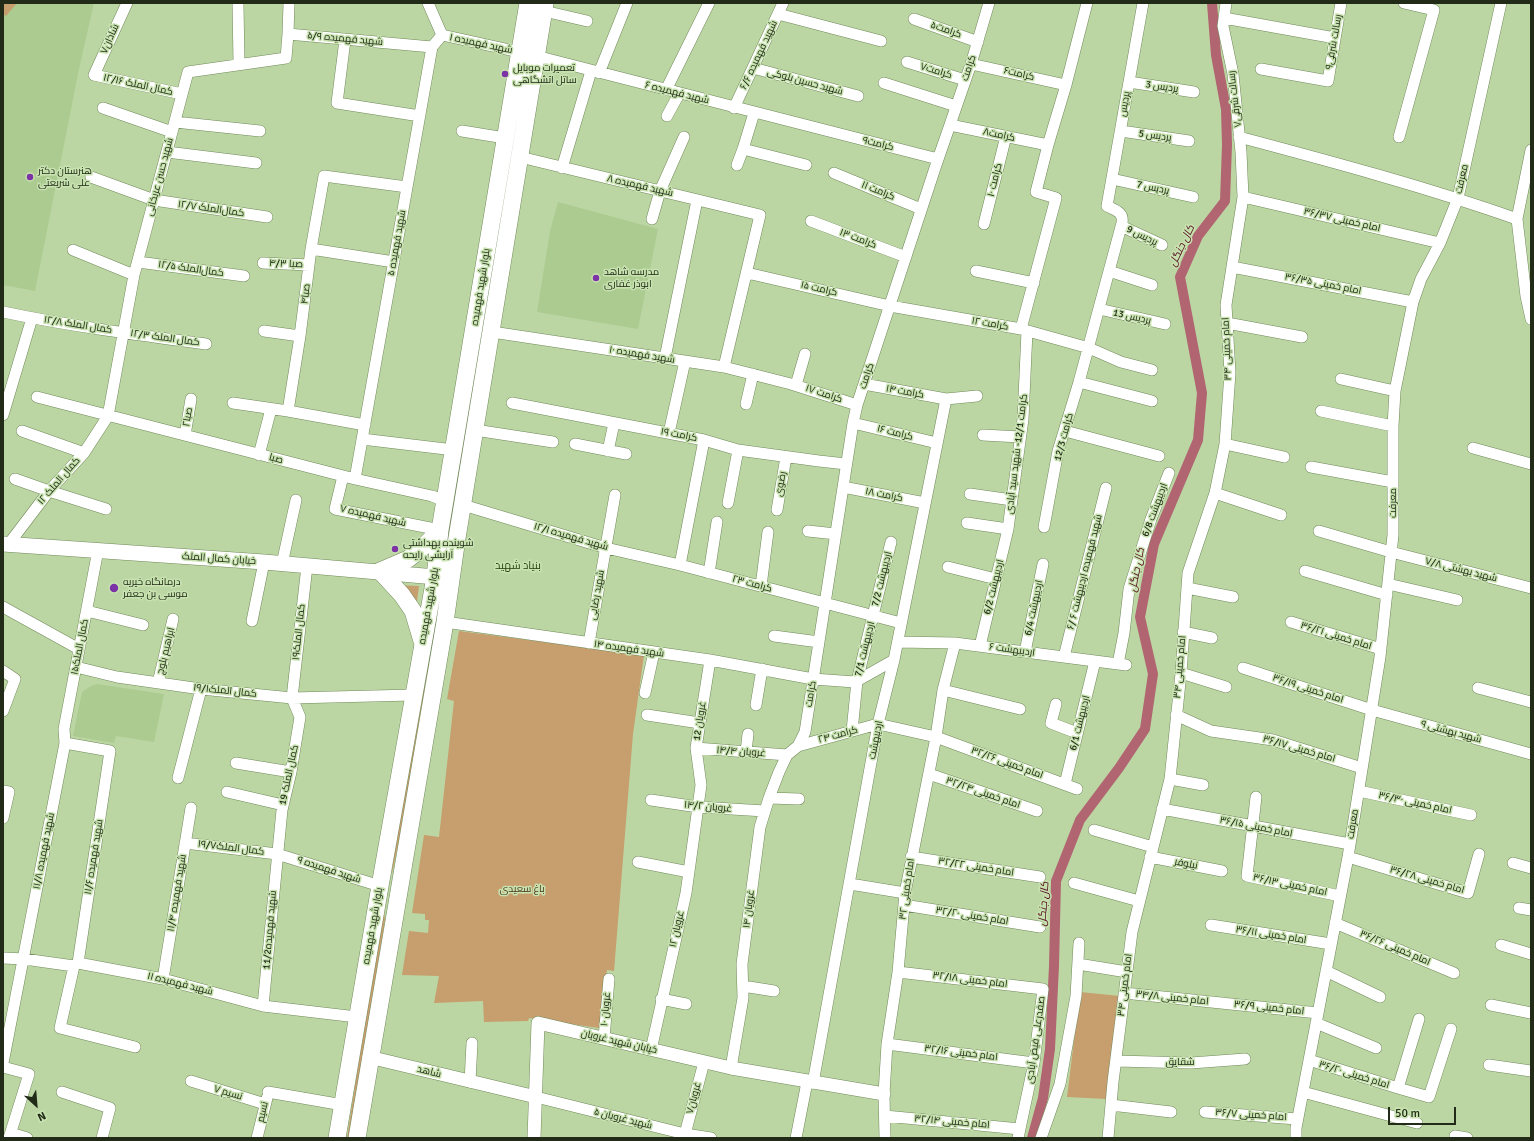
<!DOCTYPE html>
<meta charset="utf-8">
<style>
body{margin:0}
#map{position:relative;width:1534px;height:1141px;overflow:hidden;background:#bbd6a3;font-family:Signika,sans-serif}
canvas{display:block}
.frame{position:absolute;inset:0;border:4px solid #212b18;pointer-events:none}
.north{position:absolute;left:16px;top:1085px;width:40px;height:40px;-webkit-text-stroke:3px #c8e3b0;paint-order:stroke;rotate:154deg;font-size:11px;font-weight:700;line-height:16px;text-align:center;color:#212b18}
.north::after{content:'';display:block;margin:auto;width:14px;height:18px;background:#212b18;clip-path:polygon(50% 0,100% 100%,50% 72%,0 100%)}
.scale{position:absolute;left:1388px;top:1107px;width:68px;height:18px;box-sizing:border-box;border:2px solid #212b18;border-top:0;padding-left:5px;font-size:12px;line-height:14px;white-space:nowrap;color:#212b18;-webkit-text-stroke:3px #c8e3b0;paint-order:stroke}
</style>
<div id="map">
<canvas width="1534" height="1141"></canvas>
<div class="frame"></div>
<div class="north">N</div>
<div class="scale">50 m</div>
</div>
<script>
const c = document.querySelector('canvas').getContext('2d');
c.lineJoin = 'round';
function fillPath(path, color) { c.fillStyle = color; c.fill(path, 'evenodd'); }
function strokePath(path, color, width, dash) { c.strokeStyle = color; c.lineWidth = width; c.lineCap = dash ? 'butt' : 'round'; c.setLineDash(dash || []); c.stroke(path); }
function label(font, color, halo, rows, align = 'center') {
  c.font = font + ' Signika,Cairo,sans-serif'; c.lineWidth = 3; c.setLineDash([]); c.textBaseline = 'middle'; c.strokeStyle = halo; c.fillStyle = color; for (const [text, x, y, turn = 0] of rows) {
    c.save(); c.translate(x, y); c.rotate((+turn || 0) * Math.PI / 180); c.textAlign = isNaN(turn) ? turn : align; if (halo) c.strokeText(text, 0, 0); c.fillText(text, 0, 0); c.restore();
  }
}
fillPath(new Path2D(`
 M3,3H94L79,69L35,291L3,285Z
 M558,202L658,229L638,329L537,312L550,231Z
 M97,684L164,694L154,742L116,736L114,743L73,736L82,692L91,686Z`), '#accb91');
fillPath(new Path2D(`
 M3,3H17L6,16L3,14Z
 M477,346L481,347L446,560L448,526Z
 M395,585L419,586L416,609Z
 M438,595L436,632L398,845L392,874L394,843Z
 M459,631L644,655L633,734L614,971L607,970L599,1028L529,1018L528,1021L484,1022L483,1001L434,1003L439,976L402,975L409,931L428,933L429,920H425V914L412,913L424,835L439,837L454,701L447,699Z
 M383,904L385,920L350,1138H347Z
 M1080,992L1120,996L1107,1099L1067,1097Z`), '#c79e6d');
strokePath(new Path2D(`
 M1032,1138L1043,1098L1050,1049L1054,966L1056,881L1080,820L1119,768L1145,729L1153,674L1140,617L1154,544L1198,440L1202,393L1180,277L1198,236L1225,201L1227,145L1226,109L1216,55L1212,3`), '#b16571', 10);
const minor = new Path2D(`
 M127,3L94,75L182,94
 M238,3L239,64
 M289,3L288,34L432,47
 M428,3L442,35
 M544,11L587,21
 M778,14L881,41
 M1224,18L1335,38
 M914,19L978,42
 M345,40L337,103L420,116
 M536,56L938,159
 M907,62L965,80
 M971,64L1066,85
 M753,68L858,96
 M1261,69L1328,81L1341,3
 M599,73L627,3
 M1129,82L1194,92
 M884,83L956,106
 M666,90L709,3
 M103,108L172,132
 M734,108L783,3
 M667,116L679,94
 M175,122L260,131
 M950,125L1048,145
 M462,131L505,138
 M1121,131L1189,141
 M1239,137C1333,162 1426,187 1517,219
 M1399,137L1434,10L1404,3
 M743,149L806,165
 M1531,150L1517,219L1526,296L1531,319
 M167,152L256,163
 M520,157L760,215L724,367
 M737,165L743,149L754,113
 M562,168L591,71
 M834,173L921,209
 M91,177L154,200L267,217
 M1112,179L1193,197
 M1243,197L1440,243
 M652,219L660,191L684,137
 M811,221L906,257
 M984,224L1006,136
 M1121,226L1162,245
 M311,249L394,262
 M73,250L134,275
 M138,262L244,276
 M263,263L309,265
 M1232,267L1413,302
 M976,271L1034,283
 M1109,271L1152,285
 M747,273L890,306L1021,329L1089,348L1121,362L1152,370
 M1099,309L1165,324
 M3,312C70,326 138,335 206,344
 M1227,323L1302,337
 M1021,329L1056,198L1036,192L1048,145L1066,85L1087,3
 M264,331L300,336
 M492,332L724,367L791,384L857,405
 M665,358L697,200
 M1341,379L1395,391
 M1079,382L1152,401
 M864,384L946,399L977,396
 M796,385L805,354
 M37,397L355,479L432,496L445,501
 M233,403L288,411L365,425
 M512,403L704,440L738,450L819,461L846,464
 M746,404L753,374
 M288,411L300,336L311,249L324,176L407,187
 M1321,411L1393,426
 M3,415L32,318
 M853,423L937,443
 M475,430L553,442
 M22,431L84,453
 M1065,431L1159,456
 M669,433L685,361
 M185,435L191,399
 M983,435L1020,437
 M362,439L454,450
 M575,444L626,454
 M1225,444L1284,457
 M1473,448L1531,464
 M608,451L614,423
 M259,455L271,409
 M1311,467L1393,482
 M343,476L335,509L440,530
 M15,479L49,491L106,509
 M355,479L432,47L442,35L519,52
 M843,487L925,503
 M1215,493L1281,515
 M970,494L1012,500
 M728,503L738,450
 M463,505L606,548L680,565L901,623
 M777,510L786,457
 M967,523L1008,529
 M1044,527L1058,451L1079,382L1122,223C1124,212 1115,210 1107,206L1143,3
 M808,531L836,534
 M1319,531L1391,552L1531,588
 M8,545L49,491L84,453L108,416L134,275L188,72L286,58L288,34
 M282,564L296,500
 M680,565L704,440
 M948,567L996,579
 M1305,571L1387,595
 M709,573L717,522
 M1388,584L1457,600
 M761,586L768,532
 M1187,588L1233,597
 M3,607L79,649
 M87,611L143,625
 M252,621L264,562
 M445,622L710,660L813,679L855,682L894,660
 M1291,622L1381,649
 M1183,632L1212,638
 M774,636L819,642
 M898,642L955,643L1126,665
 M589,643L615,495
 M980,646L1008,529L1023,419L1027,331
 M1025,652L1043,564
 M1064,657L1106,488
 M1118,664L1124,633L1129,589L1151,519L1169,473
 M76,667L117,677L201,689L292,698L413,695
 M1243,668L1372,710L1531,754
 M3,671L15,679L3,711
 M1181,673L1226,687
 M158,683L173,619
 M1478,688L1531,702
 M943,690L1020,709
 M645,693L654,652
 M1056,704L1051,723L1077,733
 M756,705L762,669
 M647,715L700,723
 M1176,715L1211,731L1273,740L1362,768
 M852,731L857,681L891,542
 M65,743L110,751L78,963
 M798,746L878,724L936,737L1077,789
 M696,748L787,755
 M746,752L748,734
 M236,763L291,772
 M929,774L1037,811
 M178,778L201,689
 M1170,779L1203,785
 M1065,784L1095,661
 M3,791L9,792L3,818
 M1359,791L1471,815
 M227,792L283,805
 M1256,797L1247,876L1340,896
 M769,798L799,799
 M651,800L698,807L765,811
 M1162,809L1350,844
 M1094,830L1153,847
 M185,843L277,854L380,886
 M911,857L1040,877
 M1150,857L1222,871
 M1348,857L1468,893L1479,854
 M638,862L689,872
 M1513,863L1531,868
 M1074,883L1139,901
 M850,884L905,893
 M904,905L1040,927
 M1519,908L1531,910
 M1335,923L1454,973
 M1211,925L1331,944
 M1501,945L1531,954
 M3,958L24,959L74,966L78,963L163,979L263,1006L357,1017
 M1078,964L1127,972
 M74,966L60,1028L135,1047
 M1326,971L1380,997
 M898,972L1043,989L1034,1063L1018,1138
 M163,979L191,808
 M743,986L774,991
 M1124,993L1318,1013
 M661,999L686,1004
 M1491,1005L1531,1013
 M263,1006L282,810L291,772L300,717L292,698L307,566
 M1316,1023L1376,1048
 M604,1038L609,979
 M887,1044L1034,1063
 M651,1050L686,893L701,785L696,748L710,660
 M1309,1060L1398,1088L1419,1019
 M1116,1061L1191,1063L1245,1059
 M3,1063L65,743L64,729L98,550
 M1489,1065L1531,1071
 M3,1067L29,1074L9,1138
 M731,1068L743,998L742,964L760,827L769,798L779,772L787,755L798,746L805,732L853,423L857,405L935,168L971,64L989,3
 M191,1081L265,1104
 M470,1082L472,1043
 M813,1083L878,724L894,660L946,399
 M1398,1088L1429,1097L1451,1029
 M62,1092L110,1108L102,1138
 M268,1092L343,1105
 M1303,1092L1417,1123
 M536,1097L685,1134L711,1138
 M1111,1105L1171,1112
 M1205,1112L1297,1119
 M885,1116L1020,1129
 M11,1133L27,1138
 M1455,1136L1467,1138
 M257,1138L267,1098
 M684,1138L704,1062
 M796,1138L807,1082
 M885,1138L884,1094L887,1044L898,972L905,893L936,737L943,690L955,643
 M1041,1138L1060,1084L1076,996L1079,943
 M1108,1138L1113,1082L1132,932L1170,779L1181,673L1188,573L1215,493L1225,444L1230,373L1226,305L1243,197L1241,152L1233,74L1223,26L1226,3
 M1296,1138V1128L1348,857L1380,657L1393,535V426L1395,391L1413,302L1421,279L1440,243L1458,198L1501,3`);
const tertiary = new Path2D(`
 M369,1057L536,1097
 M534,1138L538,1023L731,1068L884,1094`);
const secondary = new Path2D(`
 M3,544L264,562L447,578`);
const primary = new Path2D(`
 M422,641L413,611L402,595L380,571L408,559L420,550L440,530
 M337,1138L380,886L435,577L440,530L528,3
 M357,1138L445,622L457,538L545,3`);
strokePath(minor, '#71895a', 12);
strokePath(tertiary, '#71895a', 14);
strokePath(secondary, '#71895a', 16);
strokePath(primary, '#71895a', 18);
strokePath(minor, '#fff', 11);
strokePath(tertiary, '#fff', 13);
strokePath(secondary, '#fff', 15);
strokePath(primary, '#fff', 17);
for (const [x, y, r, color] of [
 [505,74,4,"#7c33a5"],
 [30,177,4,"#7c33a5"],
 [596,278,4,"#7c33a5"],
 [395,549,4,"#7c33a5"],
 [114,588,5,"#7c33a5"]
]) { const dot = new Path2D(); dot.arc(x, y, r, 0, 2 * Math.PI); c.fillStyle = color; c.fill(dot); strokePath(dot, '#c8e3b0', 1.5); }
label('10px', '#212b18', '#c8e3b0', [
 ["کرامت۵",946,30,19],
 ["شاذان۷",110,39,-66],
 ["شهید فهمیده ۵/۹",345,39,5],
 ["رسالت شرقی۹",1334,42,-80],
 ["شهید فهمیده ۱",481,44,12],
 ["شهید فهمیده ۶/۶",759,55,-65],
 ["کرامت",969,68,-71],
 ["کرامت۷",936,71,17],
 ["کرامت۶",1019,74,13],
 ["شهید حسین بلوکی",805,82,15],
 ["کمال الملک ۱۲/۱۶",138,85,12],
 ["پردیس 3",1162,87,9],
 ["شهید فهمیده ۶",677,93,14],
 ["رسالت شرقی۷",1235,99,-97],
 ["پردیس",1125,104,-80],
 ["کرامت۸",999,135,12],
 ["پردیس 5",1155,136,8],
 ["کرامت۹",878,144,14],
 ["شهید حسن عربخانی",160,177,-75],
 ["معرفت",1462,179,-77],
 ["کرامت ۱۰",995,180,-76],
 ["شهید فهمیده ۸",640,186,13],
 ["پردیس 7",1153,188,12],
 ["کرامت ۱۱",878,191,22],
 ["کمال‌الملک ۱۲/۷",211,209,8],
 ["امام خمینی ۳۶/۳۷",1342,220,13],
 ["پردیس 9",1142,236,26],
 ["کرامت ۱۳",858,239,21],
 ["شهید فهمیده ۵",397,243,-80],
 ["صبا ۴/۳",286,264,2],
 ["کمال‌الملک ۱۲/۵",191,269,8],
 ["امام خمینی ۳۶/۳۵",1323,284,11],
 ["بلوار شهید فهمیده",481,287,-81],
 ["کرامت ۱۵",819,289,13],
 ["صبا۴",306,294,-83],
 ["پردیس 13",1132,317,13],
 ["کرامت ۱۲",990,324,10],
 ["کمال الملک ۱۲/۸",78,325,9],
 ["کمال الملک ۱۲/۳",165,338,8],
 ["امام خمینی ۳۴",1227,349,-92],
 ["شهید فهمیده ۱۰",642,355,9],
 ["کرامت",867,376,-71],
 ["کرامت ۱۴",905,392,10],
 ["کرامت ۱۷",824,394,18],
 ["صبا۲",188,417,-80],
 ["کرامت ۱۶",895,433,14],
 ["کرامت ۱۹",679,435,11],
 ["کرامت 12/3",1064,437,-75],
 ["کرامت 12/1- شهید سید آبادی",1017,454,-83],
 ["صبا",276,459,15],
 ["کمال الملک ۱۲",59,481,-49],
 ["رضوی",781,484,-81],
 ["کرامت ۱۸",884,495,11],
 ["معرفت",1393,503,-90],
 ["اردیبهشت 6/8",1155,510,-70],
 ["شهید فهمیده ۷",373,516,13],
 ["شهید فهمیده ۱۲/۱",571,537,16],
 ["خیابان کمال الملک",219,559,4],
 ["شهید بهشتی ۷/۸",1461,570,14],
 ["شهید فهمیده اردیبهشت ۶ /۶",1085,572,-76],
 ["اردیبهشت 7/2",882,579,-76],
 ["کرامت ۲۳",752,584,15],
 ["اردیبهشت 6/2",994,587,-76],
 ["شهید رضایی",597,595,-80],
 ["بلوار شهید فهمیده",429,606,-80],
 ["اردیبهشت 6/4",1034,608,-78],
 ["کمال الملک۱۹",299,632,-84],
 ["امام خمینی ۳۶/۲۱",1336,636,17],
 ["کمال الملک۱۵",80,647,-79],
 ["شهید فهمیده ۱۴",629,649,8],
 ["اردیبهشت 7/1",865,649,-76],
 ["اردیبهشت ۶",1012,650,8],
 ["ابراهیم بلوچ",166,651,-76],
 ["امام خمینی ۳۴",1180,667,-85],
 ["امام خمینی ۳۶/۱۹",1308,689,18],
 ["کمال الملک۱۹/۱",225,691,6],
 ["کرامت",811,694,-81],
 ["غرویان 12",700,721,-81],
 ["اردیبهشت 6/1",1080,723,-76],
 ["شهید بهشتی ۹",1451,732,15],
 ["کرامت ۲۴",838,735,-15],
 ["اردیبهشت",876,740,-79],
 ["امام خمینی ۳۶/۱۷",1299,749,16],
 ["غرویان ۱۴/۴",741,752,4],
 ["امام خمینی ۳۲/۲۶",1007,763,20],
 ["کمال الملک 19",289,775,-78],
 ["امام خمینی ۳۲/۲۴",983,793,19],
 ["امام خمینی ۳۶/۳۰",1415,803,12],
 ["غرویان ۱۴/۲",708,807,5],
 ["معرفت",1353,824,-81],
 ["امام خمینی ۳۶/۱۵",1256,827,11],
 ["کمال الملک۱۹/۷",231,848,7],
 ["شهید فهمیده ۱۱/۸",44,851,-79],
 ["شهید فهمیده ۱۱/۶",94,857,-81],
 ["نیلوفر",1186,864,11],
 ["امام خمینی ۳۲/۲۲",976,867,9],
 ["شهید فهمیده ۹",329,870,18],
 ["امام خمینی ۳۶/۲۸",1427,880,16],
 ["امام خمینی ۳۶/۱۳",1290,885,12],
 ["امام خمینی ۳۲",907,889,-82],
 ["شهید فهمیده ۱۱/۴",177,893,-81],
 ["غرویان ۱۴",749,909,-83],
 ["امام خمینی ۳۲/۲۰",972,916,9],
 ["بلوار شهید فهمیده",373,926,-80],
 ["غرویان ۱۲",677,929,-77],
 ["شهید فهمیده11/2",270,930,-85],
 ["امام خمینی ۳۶/۱۱",1271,935,9],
 ["امام خمینی ۳۶/۲۶",1395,948,23],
 ["امام خمینی ۳۲/۱۸",970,980,7],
 ["شهید فهمیده ۱۱",180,984,14],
 ["امام خمینی ۳۴",1125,985,-83],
 ["امام خمینی ۳۴/۸",1172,998,6],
 ["امام خمینی ۳۶/۹",1269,1008,6],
 ["غرویان ۱۰",606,1009,-85],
 ["صفدرعلی فیض آبادی",1036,1040,-82],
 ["خیابان شهید غرویان",619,1042,13],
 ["امام خمینی ۳۲/۱۶",961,1053,7],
 ["شقایق",1180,1062],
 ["شاهد",429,1072,14],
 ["امام خمینی ۳۶/۲۰",1354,1075,17],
 ["نسیم ۷",228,1093,17],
 ["غرویان۷",694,1098,-75],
 ["نسیم",263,1112,-77],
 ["امام خمینی ۳۶/۷",1251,1115,4],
 ["شهید غرویان ۵",623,1119,14],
 ["امام خمینی ۳۲/۱۴",952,1122,5]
]);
label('10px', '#212b18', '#c8e3b0', [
 ["تعمیرات موبایل",513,68],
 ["ساتل اتشگاهی",513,80],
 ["هنرستان دکتر",38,171],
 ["علی شریعتی",38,183],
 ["مدرسه شاهد",604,272],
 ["ابوذر غفاری",604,284],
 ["شوینده بهداشتی",403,543],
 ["آرایشی رایحه",403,555],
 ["درمانگاه خیریه",123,582],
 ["موسی بن جعفر",123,594]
], 'left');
label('10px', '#493419', '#c8e3b0', [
 ["باغ سعیدی",522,889]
]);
label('italic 11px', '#550e21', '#c8e3b0', [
 ["کال جنگل",1182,246,-64],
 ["کال جنگل",1137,570,-79],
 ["کال جنگل",1044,904,-86]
]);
label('11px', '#273c0e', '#c8e3b0', [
 ["بنیاد شهید",518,566]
]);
</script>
